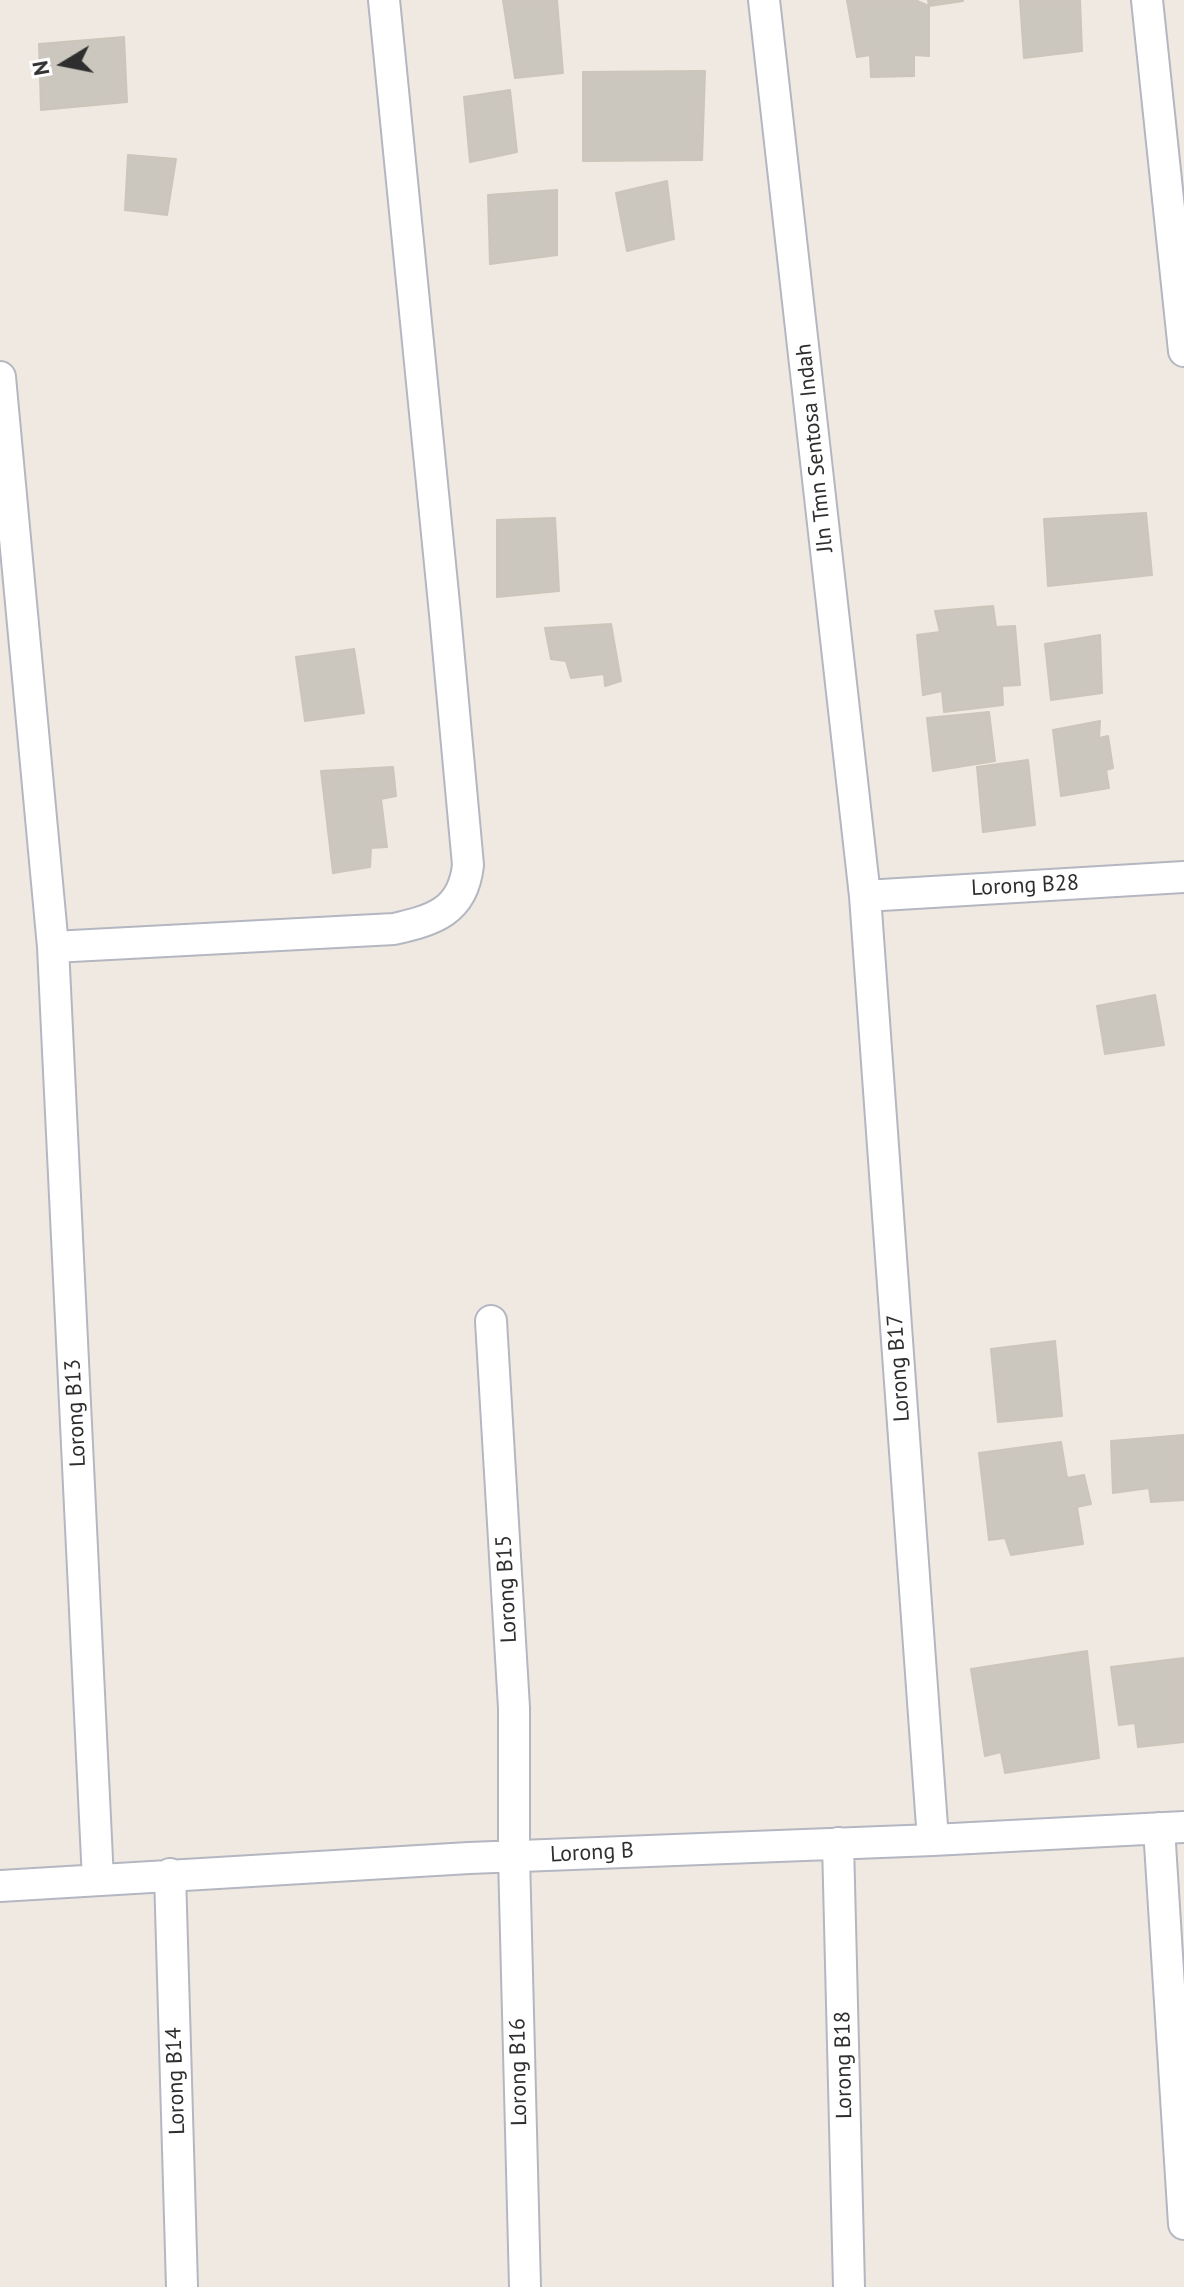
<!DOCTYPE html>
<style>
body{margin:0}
#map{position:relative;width:1184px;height:2287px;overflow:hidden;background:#efe9e1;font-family:"PT Sans",sans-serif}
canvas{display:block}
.north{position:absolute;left:24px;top:24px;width:80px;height:80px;-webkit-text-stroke:6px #fff;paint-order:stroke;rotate:260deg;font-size:22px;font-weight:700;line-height:32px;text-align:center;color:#2e2e2e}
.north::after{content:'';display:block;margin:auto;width:28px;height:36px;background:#2e2e2e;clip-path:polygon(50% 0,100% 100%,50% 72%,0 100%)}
</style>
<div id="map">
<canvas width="1184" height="2287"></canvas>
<div class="north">N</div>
</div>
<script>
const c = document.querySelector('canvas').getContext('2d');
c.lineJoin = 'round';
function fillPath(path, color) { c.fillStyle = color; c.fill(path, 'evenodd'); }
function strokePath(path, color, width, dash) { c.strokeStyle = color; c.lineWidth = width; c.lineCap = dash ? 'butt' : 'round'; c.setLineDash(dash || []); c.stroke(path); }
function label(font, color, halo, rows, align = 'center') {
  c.font = font + ' "PT Sans",sans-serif'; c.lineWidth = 7; c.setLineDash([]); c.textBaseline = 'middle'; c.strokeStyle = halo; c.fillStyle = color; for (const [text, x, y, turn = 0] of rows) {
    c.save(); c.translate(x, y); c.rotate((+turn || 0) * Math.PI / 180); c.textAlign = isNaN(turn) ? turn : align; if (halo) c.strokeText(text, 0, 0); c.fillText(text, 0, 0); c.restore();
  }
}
const building = new Path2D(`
 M503,0H557L563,73L515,78Z
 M847,0H915L929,6V56L914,55V76L871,77L870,55L857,57Z
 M928,0H963V1L929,6Z
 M1020,0H1080L1082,51L1024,58Z
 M124,37L127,102L41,110L39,44Z
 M705,71L702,160L583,161V72Z
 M510,90L517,152L470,162L464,97Z
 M128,155L176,159L167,215L125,210Z
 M667,181L674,239L627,251L616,193Z
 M557,190V255L490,264L488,195Z
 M1146,513L1152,575L1048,586L1044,519Z
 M555,518L559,591L497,597V520Z
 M993,606L996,627L1015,626L1020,685L1002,686L1003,705L944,712L942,691L923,695L917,635L940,632L935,611Z
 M611,624L621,681L605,686L604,674L571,678L566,661L551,659L545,628Z
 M1100,635L1102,693L1051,700L1045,644Z
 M354,649L364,713L305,721L296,657Z
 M989,712L995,761L933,771L927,718Z
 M1100,721L1099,738L1108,736L1113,768L1106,770L1109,788L1061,796L1053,730Z
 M1028,760L1035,825L983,832L977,767Z
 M393,767L396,796L381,799L387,847L371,848L370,867L333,873L321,771Z
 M1155,995L1164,1045L1105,1054L1097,1006Z
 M1055,1341L1062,1416L998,1422L991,1349Z
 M1184,1435V1500L1151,1502L1149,1488L1113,1493L1111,1441Z
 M1061,1442L1067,1478L1084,1475L1091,1504L1077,1507L1083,1544L1011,1555L1005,1538L989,1540L979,1453Z
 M1087,1651L1099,1758L1005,1773L1001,1752L985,1756L971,1669Z
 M1184,1658V1742L1138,1747L1135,1723L1119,1725L1111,1667Z`);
fillPath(building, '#cbc7bf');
strokePath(building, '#cbc5ba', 2);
const minor = new Path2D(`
 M764,0L865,896L933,1840
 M1147,0L1184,351
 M0,377L53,947L98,1880
 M865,896L1184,877
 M53,947L394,929C433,920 463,912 468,865L445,614L384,0
 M491,1321L514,1708V1857L525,2287
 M1159,1828L1184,2224
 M838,1843L849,2287
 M170,1874L182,2287
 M0,1886L469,1858L933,1840L1184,1827`);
strokePath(minor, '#b4b7c1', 34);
strokePath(minor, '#fff', 30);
label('22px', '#2e2e2e', '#fff', [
 ["Jln Tmn Sentosa Indah",815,448,-96],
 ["Lorong B28",1025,886,-3],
 ["Lorong B17",899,1368,-94],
 ["Lorong B13",76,1413,-93],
 ["Lorong B15",507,1589,-93],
 ["Lorong B",592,1853,-3],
 ["Lorong B18",844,2065,-91],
 ["Lorong B16",519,2072,-91],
 ["Lorong B14",176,2081,-92]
]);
</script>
